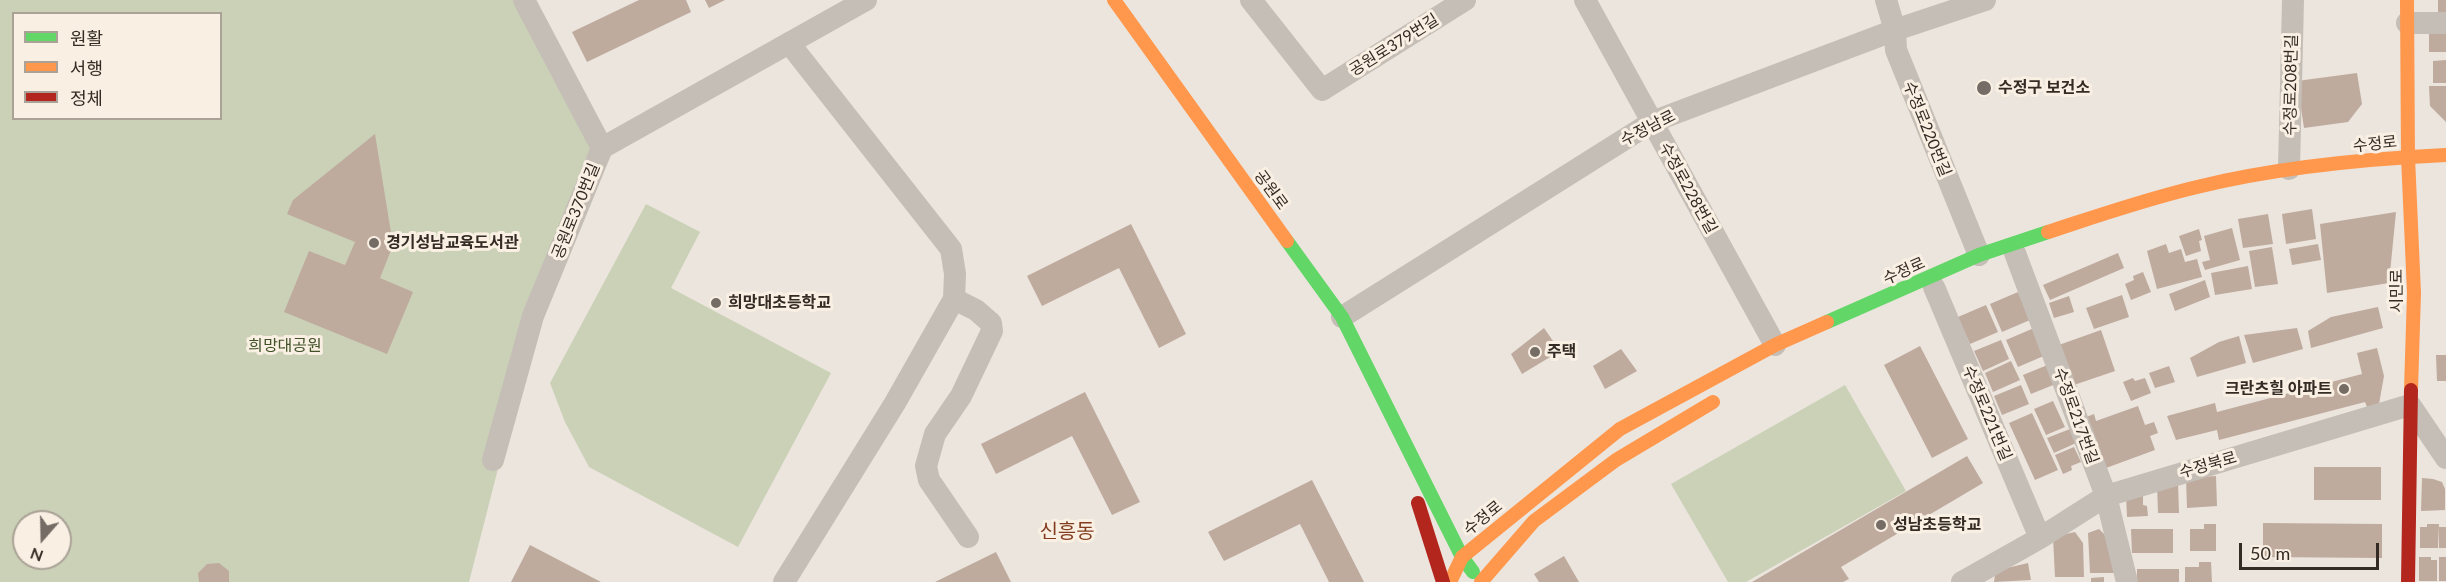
<!DOCTYPE html>
<meta charset="utf-8">
<style>
body{margin:0}
#map{position:relative;width:2446px;height:582px;overflow:hidden;background:#ebe5dd;font-family:Lato,"Noto Sans KR",sans-serif}
canvas{display:block}
.legend{position:absolute;left:12px;top:12px;width:210px;height:108px;box-sizing:border-box;background:#f9f0e3;border:2px solid #aaa197;margin:0;padding:8px 10px;list-style:none;font-size:18px;color:#342b25}
.legend li{display:flex;align-items:center;gap:12px;height:30px}
.legend b{width:30px;border:2px solid #aaa197}
.north{position:absolute;left:12px;top:510px;width:60px;height:60px;box-sizing:border-box;background:#f9f0e3;border:2px solid #aaa197;border-radius:50%;rotate:200deg;font-size:16px;font-weight:700;line-height:24px;text-align:center;color:#342b25}
.north::after{content:'';display:block;margin:auto;width:21px;height:27px;background:#746c65;clip-path:polygon(50% 0,100% 100%,50% 72%,0 100%)}
.scale{position:absolute;left:2239px;top:543px;width:140px;height:27px;box-sizing:border-box;border:3px solid #342b25;border-top:0;padding-left:8px;font-size:18px;line-height:21px;white-space:nowrap;color:#342b25;-webkit-text-stroke:4px #f9f0e3;paint-order:stroke}
</style>
<div id="map">
<canvas width="2446" height="582"></canvas>
<ul class="legend">
<li><b style="height:8px;background:#63d668"></b>원활</li>
<li><b style="height:8px;background:#ff974d"></b>서행</li>
<li><b style="height:8px;background:#b3261e"></b>정체</li>
</ul>
<div class="north">N</div>
<div class="scale">50 m</div>
</div>
<script>
const c = document.querySelector('canvas').getContext('2d');
c.lineJoin = 'round';
function fillPath(path, color) { c.fillStyle = color; c.fill(path, 'evenodd'); }
function strokePath(path, color, width, dash) { c.strokeStyle = color; c.lineWidth = width; c.lineCap = dash ? 'butt' : 'round'; c.setLineDash(dash || []); c.stroke(path); }
function label(font, color, halo, rows, align = 'center') {
  c.font = font + ' Lato,"Noto Sans KR",sans-serif'; c.lineWidth = 6; c.setLineDash([]); c.textBaseline = 'middle'; c.strokeStyle = halo; c.fillStyle = color; for (const [text, x, y, turn = 0] of rows) {
    c.save(); c.translate(x, y); c.rotate((+turn || 0) * Math.PI / 180); c.textAlign = isNaN(turn) ? turn : align; if (halo) c.strokeText(text, 0, 0); c.fillText(text, 0, 0); c.restore();
  }
}
fillPath(new Path2D(`
 M0,0H520L596,143L534,328L469,582H0ZM14,14H220V118H14ZM24,522H60V558H24Z
 M646,204L700,232L671,288L831,373L738,547L589,467L565,422L550,383Z
 M1845,385L1906,491L1746,582H1728L1671,484Z`), '#cbd1b7');
fillPath(new Path2D(`
 M639,0H686L691,12L587,62L572,32Z
 M705,0H725L709,8Z
 M2438,0H2446V13H2438Z
 M2429,29H2446V52H2429Z
 M2446,60V83H2433V61Z
 M2357,73L2362,104L2348,122L2304,128L2297,81Z
 M2429,86H2446V122L2430,106Z
 M375,134L393,245L380,278L413,292L387,354L284,312L309,251L345,265L355,242L287,214L293,200Z
 M2312,209L2316,239L2286,244L2282,214Z
 M2396,212L2389,283L2327,293L2320,224Z
 M2268,214L2273,244L2243,248L2238,219Z
 M1131,224L1186,334L1159,348L1119,268L1042,306L1027,276Z
 M2232,228L2240,260L2205,270L2202,262L2210,260L2204,236Z
 M2199,229L2202,240L2199,241L2201,251L2186,256L2179,236Z
 M2166,244L2169,253L2181,249L2185,262L2197,259L2202,277L2157,289L2147,251Z
 M2318,244L2321,260L2292,265L2289,249Z
 M2272,247L2278,284L2255,287L2249,251Z
 M2118,253L2124,268L2050,300L2043,285Z
 M2248,266L2252,289L2215,295L2211,273Z
 M2143,272L2151,292L2131,300L2125,284L2134,280L2133,276Z
 M2205,280L2210,297L2175,311L2169,294Z
 M2018,292L2030,320L2002,332L1990,304Z
 M2122,295L2129,317L2094,329L2086,308Z
 M2069,296L2074,312L2054,318L2049,303Z
 M1986,305L1998,332L1970,344L1958,317Z
 M2378,307L2383,328L2311,348L2308,331L2331,317Z
 M1544,328L1560,351L1522,374L1511,354Z
 M2034,328L2046,355L2018,367L2006,340Z
 M2297,328L2303,349L2253,363L2244,335Z
 M2101,330L2115,371L2071,386L2056,346Z
 M2239,336L2246,363L2197,377L2190,358L2219,342Z
 M2001,340L2009,359L1983,371L1974,351Z
 M1920,346L1968,439L1932,458L1884,365Z
 M2377,348L2384,376L2379,404L2367,407L2365,402L2219,440L2217,430L2176,440L2167,416L2215,403L2217,412L2362,374L2357,353Z
 M1621,349L1637,371L1605,389L1593,366Z
 M2436,355H2446V381H2437Z
 M2011,361L2020,380L1993,392L1985,373Z
 M2050,364L2058,383L2031,394L2023,375Z
 M2169,366L2175,382L2155,388L2149,373Z
 M2133,378L2135,381L2145,378L2151,393L2131,401L2123,382Z
 M2021,385L2029,404L2002,415L1994,396Z
 M1085,392L1140,502L1112,515L1072,436L996,474L981,444Z
 M2053,401L2065,427L2046,435L2034,409Z
 M2138,406L2145,425L2154,422L2158,433L2150,436L2155,450L2106,468L2081,419L2094,414L2096,421Z
 M2032,413L2058,470L2035,480L2009,423Z
 M2070,429L2076,443L2054,453L2047,438Z
 M2074,447L2081,462L2071,466L2072,470L2063,474L2055,455Z
 M1967,456L1983,483L1841,567L1849,579L1843,582H1752Z
 M2314,467H2381V500H2314Z
 M2216,476L2217,506L2187,508L2186,478Z
 M2422,478L2433,479L2442,482L2445,489V510L2421,511Z
 M1312,480L1364,582H1329L1300,524L1224,561L1208,532Z
 M2178,483L2179,513H2158L2157,484Z
 M2126,495H2143V505L2147,506L2148,516L2127,517Z
 M2263,523L2382,524V558L2263,557Z
 M2204,524H2216V551H2190V529H2204Z
 M2427,524H2439L2438,548H2420V527H2427Z
 M2439,527H2446V548H2439Z
 M2099,529L2111,541L2114,573H2090L2088,533Z
 M2131,529H2173V553H2132Z
 M2075,532L2083,543L2084,577H2055L2053,537Z
 M530,545L601,582H511Z
 M996,552L1011,582H935Z
 M1564,556L1579,582H1539L1534,574Z
 M2419,557H2431V560H2437V581H2419Z
 M2439,557H2446V581H2439Z
 M2199,562H2211L2212,582H2185V567H2199Z
 M219,563L229,571V582H199L198,573L207,564Z
 M2028,563L2031,580L1994,582L1995,575L2007,568Z
 M2137,569H2179V582H2137Z
 M2104,577V582H2091V578Z`), '#bfaa9e');
strokePath(new Path2D(`
 M524,0L602,148
 M1251,0L1322,90L1465,0
 M1585,0L1775,345
 M1886,0L1895,30L1896,50L1979,255
 M2407,23H2446
 M2289,169L2293,0
 M2015,253L2106,496L2127,582
 M1934,287L2040,538
 M954,299L976,310L991,323L992,331L961,396L935,434L926,466L929,480L968,537
 M1342,317L1652,122L1895,30L1985,0
 M493,460L533,316L602,148L866,0
 M784,582L895,403L954,299L955,274L951,249L789,43
 M1962,582L2040,538L2106,496L2410,405L2446,458`), '#c4beb7', 22);
strokePath(new Path2D(`
 M1287,241L1342,317L1462,557L1473,572
 M1827,322L1979,255L2048,232`), '#63d668', 14);
strokePath(new Path2D(`
 M1114,0L1287,241
 M2407,0L2408,157L2414,293L2411,390
 M2048,232C2097,216 2146,199 2197,187C2278,167 2363,159 2446,155
 M1450,582L1462,557L1620,429L1775,345L1827,322
 M1481,582L1534,521L1616,460L1713,402`), '#ff974d', 14);
strokePath(new Path2D(`
 M1418,503L1443,582
 M2408,582L2411,390`), '#b3261e', 14);
for (const [x, y, r, color] of [
 [1984,88,8,"#746c65"],
 [374,243,6,"#746c65"],
 [716,303,6,"#746c65"],
 [1535,352,6,"#746c65"],
 [2344,389,6,"#746c65"],
 [1881,525,6,"#746c65"]
]) { const dot = new Path2D(); dot.arc(x, y, r, 0, 2 * Math.PI); c.fillStyle = color; c.fill(dot); strokePath(dot, '#f9f0e3', 2); }
label('16px', '#342b25', '#f9f0e3', [
 ["공원로379번길",1394,45,-32],
 ["수정로208번길",2291,85,-89],
 ["수정남로",1648,128,-27],
 ["수정로220번길",1927,129,68],
 ["수정로",2375,144,-6],
 ["수정로228번길",1688,188,61],
 ["공원로",1271,190,54],
 ["공원로370번길",576,211,-68],
 ["수정로",1904,271,-24],
 ["시민로",2397,291,-90],
 ["수정로221번길",1987,413,67],
 ["수정로217번길",2076,416,70],
 ["수정북로",2208,465,-16],
 ["수정로",1483,518,-39]
]);
label('bold 16px', '#342b25', '#f9f0e3', [
 ["수정구 보건소",1998,88],
 ["경기성남교육도서관",386,243],
 ["희망대초등학교",728,303],
 ["주택",1547,352],
 ["크란츠힐 아파트",2332,389,"right"],
 ["성남초등학교",1893,525]
], 'left');
label('16px', '#415229', '#f9f0e3', [
 ["희망대공원",285,346]
]);
label('20px', '#833c1e', '#f9f0e3', [
 ["신흥동",1067,532]
]);
</script>
